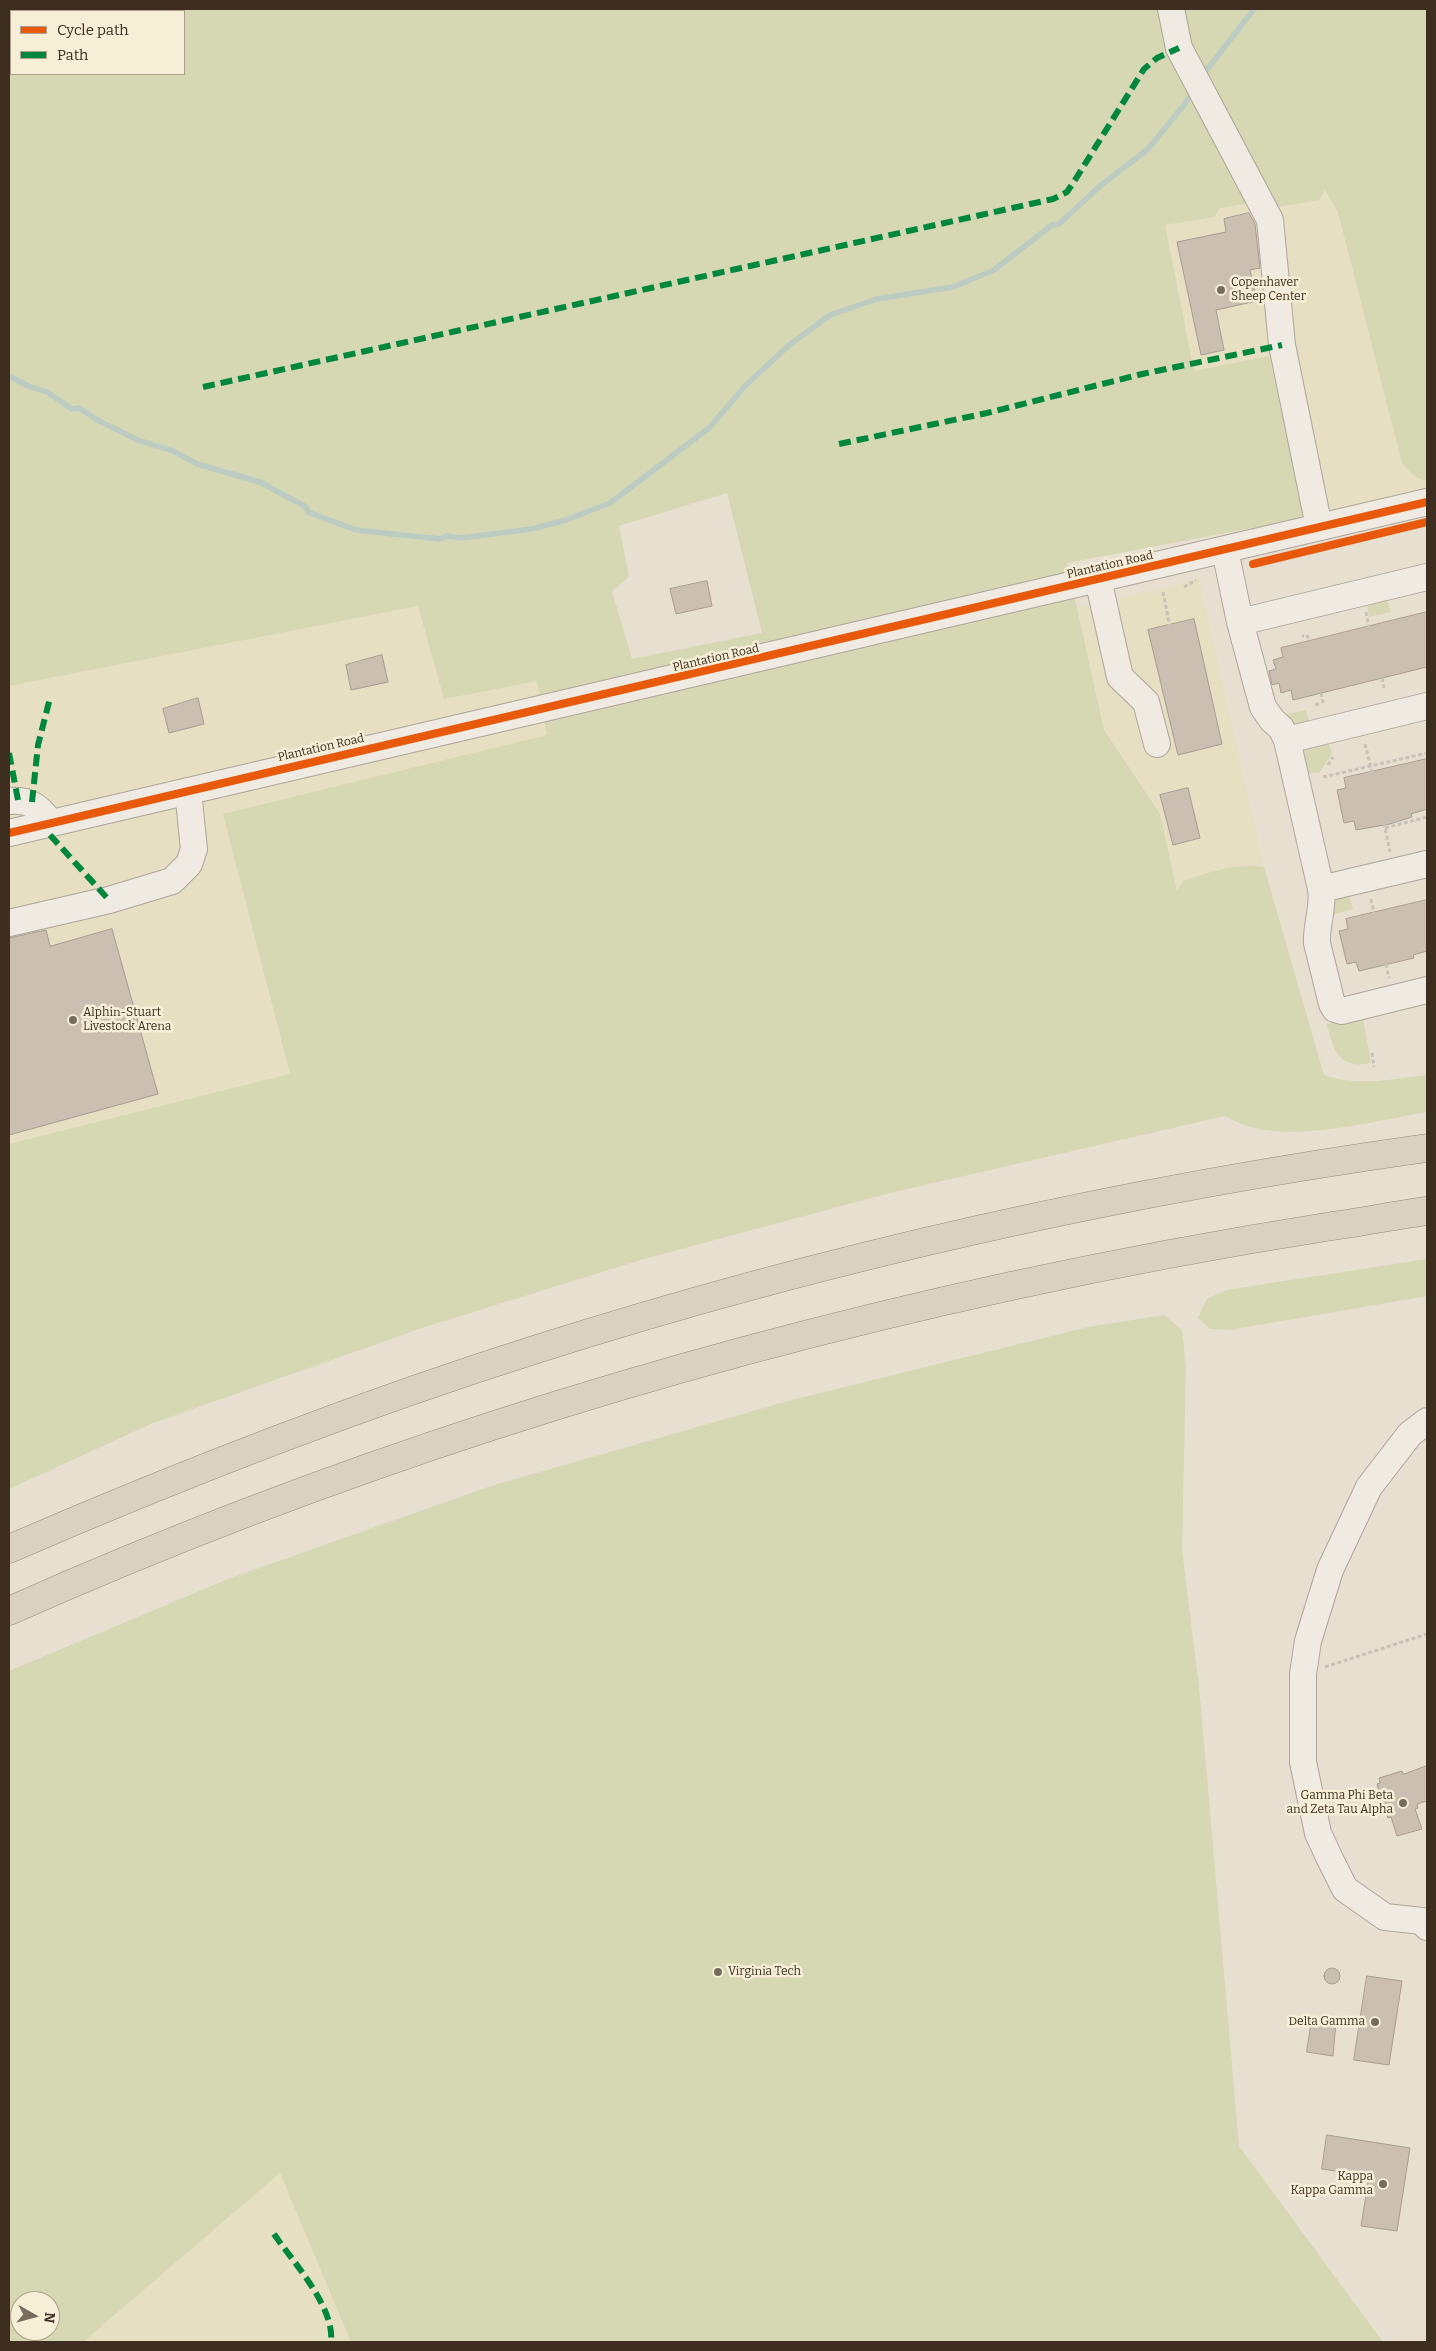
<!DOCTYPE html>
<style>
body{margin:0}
#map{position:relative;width:1436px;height:2351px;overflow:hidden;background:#e7e0d1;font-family:Bitter,serif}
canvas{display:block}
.frame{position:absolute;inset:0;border:10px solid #3d2e20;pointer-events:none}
.legend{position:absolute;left:10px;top:10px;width:175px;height:65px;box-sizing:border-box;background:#f7eed8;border:1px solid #ada18e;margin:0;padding:6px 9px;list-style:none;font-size:15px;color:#3d2e20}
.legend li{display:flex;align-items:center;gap:10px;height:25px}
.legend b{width:25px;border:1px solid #ada18e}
.north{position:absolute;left:10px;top:2291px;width:50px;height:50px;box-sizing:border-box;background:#f7eed8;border:1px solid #ada18e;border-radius:50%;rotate:97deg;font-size:14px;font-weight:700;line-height:20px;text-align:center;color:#3d2e20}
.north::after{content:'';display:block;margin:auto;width:18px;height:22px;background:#786c5e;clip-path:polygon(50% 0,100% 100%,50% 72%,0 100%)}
</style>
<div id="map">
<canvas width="1436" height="2351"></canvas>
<div class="frame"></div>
<ul class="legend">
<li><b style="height:6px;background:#e8590c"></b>Cycle path</li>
<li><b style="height:6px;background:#00873e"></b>Path</li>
</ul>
<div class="north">N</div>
</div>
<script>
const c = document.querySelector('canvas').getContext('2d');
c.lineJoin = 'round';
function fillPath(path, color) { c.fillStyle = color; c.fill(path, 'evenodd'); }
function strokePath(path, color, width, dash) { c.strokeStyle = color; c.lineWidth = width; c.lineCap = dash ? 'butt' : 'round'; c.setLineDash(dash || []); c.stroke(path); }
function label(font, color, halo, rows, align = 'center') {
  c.font = font + ' Bitter,serif'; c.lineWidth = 5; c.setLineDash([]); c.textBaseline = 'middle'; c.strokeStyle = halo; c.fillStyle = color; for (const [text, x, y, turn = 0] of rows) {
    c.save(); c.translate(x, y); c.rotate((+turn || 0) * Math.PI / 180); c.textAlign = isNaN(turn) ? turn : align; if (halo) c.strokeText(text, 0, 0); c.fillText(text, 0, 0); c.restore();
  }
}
fillPath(new Path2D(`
 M1325,190L1338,212L1421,480L1427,481V490L1305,518L1269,357L1194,371L1165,225L1214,217L1220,208Z
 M1199,579L1264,867L1251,864L1199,876L1183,881L1177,891L1160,814L1104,730L1076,608Z
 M418,606L444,698L537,681L547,736L223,814L290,1074L9,1144V686Z
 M280,2173L351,2342H83Z`), '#e6dfc2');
fillPath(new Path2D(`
 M9,9H1427V481C1416,479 1409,472 1402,463L1338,212L1325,190L1319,200L1270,208L1251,203L1220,208L1214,217L1165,225L1194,371L1269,356L1305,518L1067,563L1104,730L1160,814L1177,891L1183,881C1207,873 1239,861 1264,867L1324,1075C1357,1087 1393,1079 1427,1075V1112C1370,1121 1277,1149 1225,1116L890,1193L644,1259L425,1327L153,1423L9,1489V1144L290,1074L223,814L547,735L537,681L444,699L418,606L9,686ZM11,11H184V74H11ZM727,493L762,633L632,659L612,591L629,577L619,526Z
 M1386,598L1391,612L1369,617L1367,603Z
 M1306,710L1309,722L1296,726L1283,715Z
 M1329,743L1332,754L1320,772L1308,774L1301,748Z
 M1349,896L1353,909L1332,915L1335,899Z
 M1358,1016L1363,1018L1371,1063C1339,1070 1333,1050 1327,1024Z
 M1427,1259V1296L1230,1330L1210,1329L1198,1318L1207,1299L1226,1290Z
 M1164,1315L1182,1330L1186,1366L1182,1549L1200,1696L1239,2146L1383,2342H351L280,2173L83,2342H9V1671L228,1579L491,1486L788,1401L1088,1327ZM20,2301H50V2331H20Z`), '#d6d7b3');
strokePath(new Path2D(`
 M1202,76L1254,9
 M9,376L28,386L47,392L72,409L79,408L99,421L138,440L173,451L197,464L260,482L306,507L308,512L356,530L440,539L447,536L461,538L531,529L566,520L610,503L709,428L745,386L788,346L830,315L877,299L953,287L994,270L1052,225L1059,224L1100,186L1148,149L1184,105L1193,91`), '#bcccc2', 5.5);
const building = new Path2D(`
 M1249,213L1255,224L1260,268L1250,270L1257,301L1216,310L1224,350L1201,355L1177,242L1226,232L1224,219Z
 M707,581L712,606L676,614L670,589Z
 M1427,612V667L1293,700L1291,690L1281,693L1279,683L1272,685L1269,671L1276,669L1273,660L1283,657L1281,648Z
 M1194,619L1222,744L1178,755L1148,630Z
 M382,655L388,682L351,690L346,665Z
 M198,698L204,724L169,733L163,709Z
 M1427,759V809L1411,814L1412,817L1390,824L1356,830L1354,821L1344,823L1337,790L1346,788L1344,778Z
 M1188,788L1200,838L1173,845L1160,795Z
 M1427,900V951L1413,955L1414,958L1359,971L1356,962L1347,964L1339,931L1348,929L1346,919Z
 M112,929L158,1094L9,1135V938L46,930L50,946Z
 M1427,1766V1801L1417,1804L1418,1808L1415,1809L1422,1829L1397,1836L1391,1817L1388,1818L1377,1784L1380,1783L1379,1778L1402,1771L1403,1774Z
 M1324 1976a8 8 0 1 1 16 0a8 8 0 1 1-16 0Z
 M1367,1976L1402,1981L1389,2065L1354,2060Z
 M1312,2018L1336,2022L1333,2056L1307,2052Z
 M1327,2135L1410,2148L1397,2231L1361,2226L1369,2176L1322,2169Z`);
fillPath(building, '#cbbfb2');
strokePath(building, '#a89c90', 1);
const minor = new Path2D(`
 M1171,9L1179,48L1270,220L1282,345L1319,527
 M1225,550L1240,622L1263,707L1272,720L1281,728L1287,740L1321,889C1324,907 1316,924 1317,943L1332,1004L1335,1009L1342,1011L1427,990
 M1098,579L1120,677L1146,702L1157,744
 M1240,622L1427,577
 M1287,740L1427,706
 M9,801C30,799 39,807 51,823
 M9,833L1427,502
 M1321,889L1427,864
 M9,923L109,900L172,881L189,864L194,849L188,791
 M1427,1421L1410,1434L1369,1487L1330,1570L1308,1641L1303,1674V1762L1318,1833L1329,1857L1345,1889L1385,1917L1422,1921L1427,1927`);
const highway = new Path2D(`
 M9,1549C182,1474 357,1406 537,1349C827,1257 1126,1190 1427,1148
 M9,1611C330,1468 667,1361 1011,1286C1117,1263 1224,1243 1332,1226C1364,1222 1395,1215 1427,1211`);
strokePath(minor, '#ada599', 28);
strokePath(highway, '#928b80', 29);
strokePath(new Path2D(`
 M1184,587L1196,580
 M1163,592L1170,627
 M1366,612L1369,627
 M1307,635L1309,641
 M1302,636H1304
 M1382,678L1384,688
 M1321,693L1323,703
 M1315,705L1321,703
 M1365,744L1372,772
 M1328,765L1333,757
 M1323,777L1427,753
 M1384,823L1390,852
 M1385,828L1427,817
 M1371,899L1374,913
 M1386,964L1389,978
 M1372,1053L1374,1067
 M1325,1667L1427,1634`), '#c8c2b9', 3, [4, 2.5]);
strokePath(minor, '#efebe3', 26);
strokePath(highway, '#dad1c2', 28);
strokePath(new Path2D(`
 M203,387L1053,199L1067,192L1075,180L1144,69L1157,58L1179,48
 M839,444L987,413L1142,374L1282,345
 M9,753L18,800
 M32,802L38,745L50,698
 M50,835L109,900
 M274,2234C293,2262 335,2307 331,2342`), '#00873e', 6, [12, 6]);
strokePath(new Path2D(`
 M1253,564L1427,522
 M9,833L1427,502`), '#e8590c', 8);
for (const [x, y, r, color] of [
 [1221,290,5,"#786c5e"],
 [73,1020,5,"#786c5e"],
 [1403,1803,5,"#786c5e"],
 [718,1972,5,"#786c5e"],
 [1375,2022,5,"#786c5e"],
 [1383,2184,5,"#786c5e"]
]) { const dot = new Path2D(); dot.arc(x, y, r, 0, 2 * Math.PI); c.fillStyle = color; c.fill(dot); strokePath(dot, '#f7eed8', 2); }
label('12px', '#3d2e20', '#f7eed8', [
 ["Copenhaver",1231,283],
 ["Sheep Center",1231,297],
 ["Alphin-Stuart",83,1013],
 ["Livestock Arena",83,1027],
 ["Gamma Phi Beta",1393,1796,"right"],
 ["and Zeta Tau Alpha",1393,1810,"right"],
 ["Virginia Tech",728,1972],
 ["Delta Gamma",1365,2022,"right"],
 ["Kappa",1373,2177,"right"],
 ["Kappa Gamma",1373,2191,"right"]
], 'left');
label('12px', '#3d2e20', '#f7eed8', [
 ["Plantation Road",1110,565,-13],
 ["Plantation Road",716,658,-13],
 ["Plantation Road",321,748,-13]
]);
</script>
